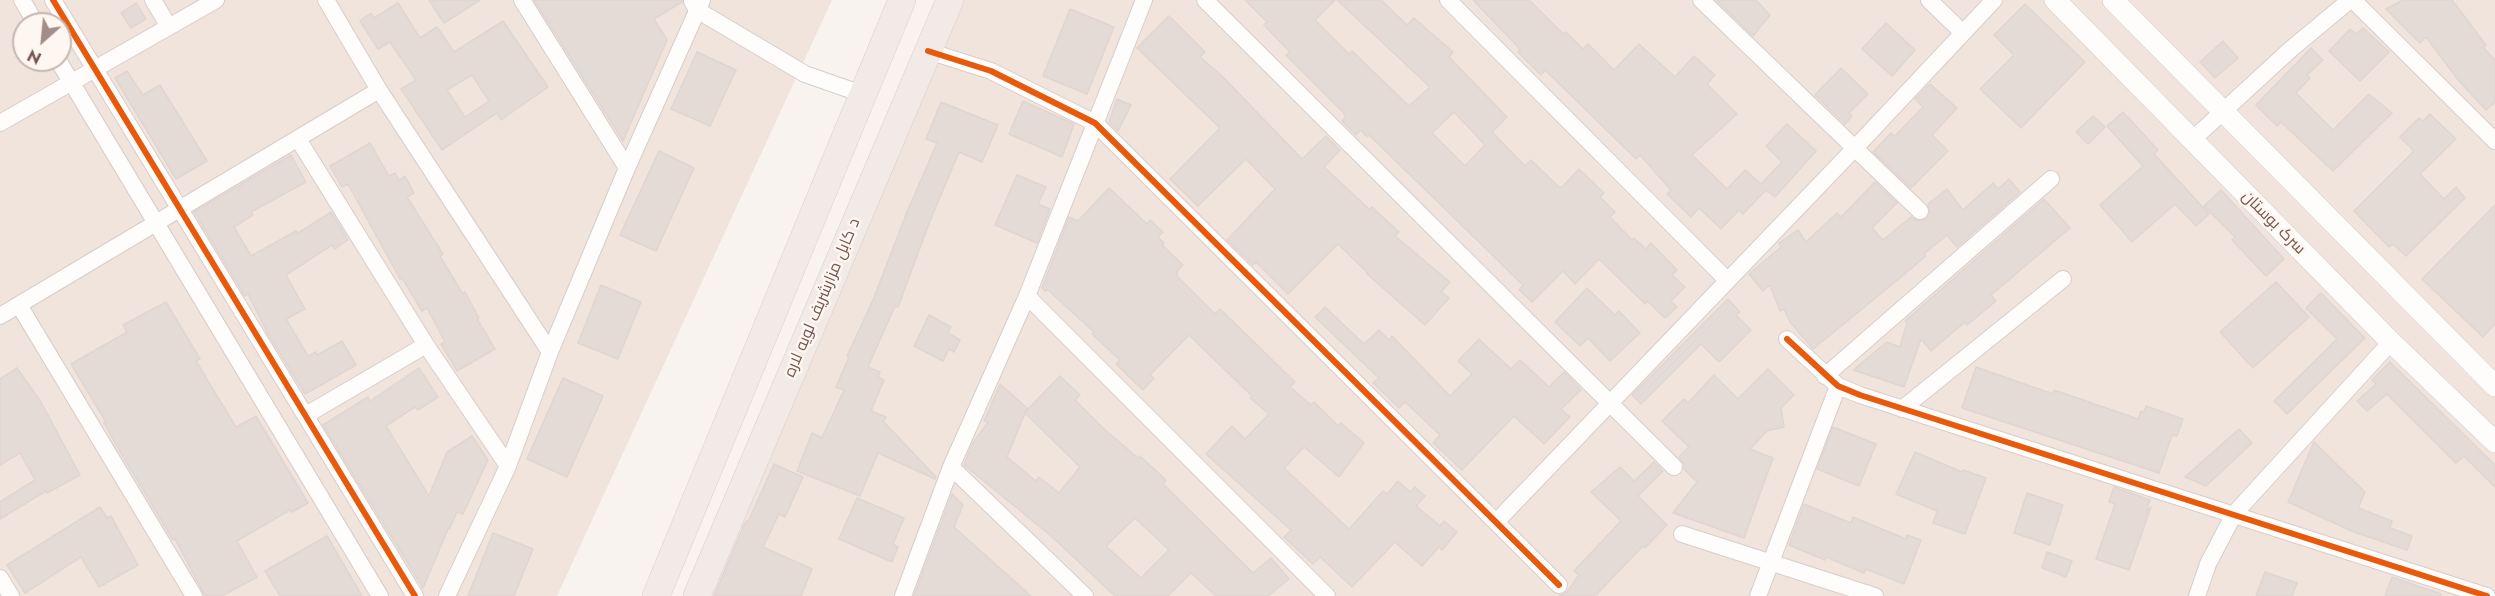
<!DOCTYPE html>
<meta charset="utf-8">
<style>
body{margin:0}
#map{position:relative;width:2495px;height:596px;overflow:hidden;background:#f8f3ee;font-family:Jost,sans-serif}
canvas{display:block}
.north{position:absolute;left:12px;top:12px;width:60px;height:60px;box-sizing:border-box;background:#fef6f1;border:2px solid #c7b6b1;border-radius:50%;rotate:207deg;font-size:16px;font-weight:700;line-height:24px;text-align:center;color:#745650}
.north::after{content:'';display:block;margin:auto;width:21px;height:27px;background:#a28d87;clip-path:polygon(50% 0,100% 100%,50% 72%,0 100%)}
</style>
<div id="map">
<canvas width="2495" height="596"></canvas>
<div class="north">N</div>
</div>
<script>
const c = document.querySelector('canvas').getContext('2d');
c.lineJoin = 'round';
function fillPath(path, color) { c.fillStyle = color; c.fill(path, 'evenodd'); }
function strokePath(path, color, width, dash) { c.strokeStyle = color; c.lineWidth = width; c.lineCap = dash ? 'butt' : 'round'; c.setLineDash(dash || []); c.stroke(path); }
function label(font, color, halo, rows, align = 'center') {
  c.font = font + ' Jost,Cairo,sans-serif'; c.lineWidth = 5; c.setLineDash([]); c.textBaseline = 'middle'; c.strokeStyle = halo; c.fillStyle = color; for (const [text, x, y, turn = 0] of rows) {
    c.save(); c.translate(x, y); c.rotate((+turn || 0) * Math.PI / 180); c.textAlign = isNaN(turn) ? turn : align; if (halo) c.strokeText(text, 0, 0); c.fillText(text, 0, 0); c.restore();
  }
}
fillPath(new Path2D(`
 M0,0H832L557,596H0ZM24,24H60V60H24Z
 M963,0H2495V596H708Z`), '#f0e4dd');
const building = new Path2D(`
 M429,0H480L444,23Z
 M534,0H682V2L654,19L667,40L623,141Z
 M1245,0H1335L1315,20L1349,54L1352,51L1409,106L1430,87L1337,0H1381L1407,25L1414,18L1453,52L1449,57L1507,117L1492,132L1525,166L1531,160L1559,187H1562L1579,169L1604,193L1600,197L1615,212L1610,217L1632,240L1634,238L1646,249L1651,243L1677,270L1672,275L1685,287L1671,301L1677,307L1665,318L1647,301L1645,304L1599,259L1575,284L1563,271L1532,302L1519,290L1523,285L1369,135L1367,137L1361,130L1356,135L1342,121L1346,117L1343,112L1286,55L1290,52L1264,25L1267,22ZM1454,112L1485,145L1465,166L1432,133Z
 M1473,0H1529L1563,34L1566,32L1583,49L1588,44L1614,70L1639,44L1675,77L1694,56L1715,75L1707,84L1737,114L1692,155L1727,189L1745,170L1761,184L1782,162L1766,146L1787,124L1816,151L1775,197L1766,190L1743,214L1739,210L1721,229L1699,208L1691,217L1667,194L1671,190L1640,155L1636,159L1545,70L1541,75L1518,52L1520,49Z
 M1716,0H1756L1770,15L1753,36Z
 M2403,0H2452L2486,45L2483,47L2495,60V102L2486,110L2459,81L2426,37L2420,43L2386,9Z
 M136,3L146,19L131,28L121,13Z
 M398,3L420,38L437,27L454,52L503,21L548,87L501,120L497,113L442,150L401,89L416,80L390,42L378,49L360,21L371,13L374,18ZM472,75L489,101L465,117L447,90Z
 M2025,4L2085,62L2021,128L1980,89L2014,55L1994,35Z
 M1070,9L1114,27L1087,94L1043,76Z
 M1169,16L1205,52L1200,57L1222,76L1302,159L1326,136L1340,150L1324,167L1370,210L1372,207L1399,232L1395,236L1450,282L1441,292L1449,298L1425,325L1367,274L1368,273L1338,244L1288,294L1256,262L1253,265L1227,240L1275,189L1246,159L1198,206L1170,179L1220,128L1137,48Z
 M1886,23L1915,50L1892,76L1862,49Z
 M2363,28L2389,52L2360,81L2329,51L2350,29L2356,34Z
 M2223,41L2238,58L2215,78L2200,62Z
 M2311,48L2323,60L2307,75L2310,78L2296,93L2333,130L2369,94L2392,113L2333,171L2281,122L2277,126L2256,105Z
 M697,52L736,70L710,126L671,109Z
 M1841,68L1868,94L1849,113L1852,116L1845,124L1815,95Z
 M127,71L143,95L160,85L207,161L176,179L115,78Z
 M1930,84L1957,108L1932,135L1948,151L1911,188L1873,152L1891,133L1895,136L1923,107L1915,99Z
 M1117,99L1131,105L1118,131L1109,122Z
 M1023,101L1074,124L1062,157L1009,134Z
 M941,102L998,125L982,162L959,152L930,221L898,307L895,306L868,367L880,372L878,377L884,380L871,411L886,417L883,421L936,477L935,479L878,453L860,496L797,471L812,433L822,438L844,390L836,387L849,357L847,356L873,300L907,212L937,143L926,139Z
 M2123,112L2158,150L2154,154L2209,214L2196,226L2175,204L2132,242L2100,205L2143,166L2107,126Z
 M2430,114L2456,139L2420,174L2444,199L2456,187L2465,198L2406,256L2393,244L2389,247L2354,211L2414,151L2400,137L2419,118L2423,121Z
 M2093,116L2105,127L2088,144L2076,132Z
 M370,143L389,176L395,173L399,180L405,176L414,193L407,197L443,254L440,256L462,293L465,292L479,318L477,319L495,349L457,371L441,344L445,342L427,308L422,311L402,278L400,279L348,184L342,187L330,166Z
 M659,151L694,168L656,251L620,235Z
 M291,155L306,182L251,212L253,215L234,227L251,256L296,231L298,233L331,212L348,240L335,249L332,245L286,275L305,309L286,319L308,356L316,352L317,355L342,341L356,365L305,394L268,334L248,294L245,296L194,212Z
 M1017,175L1046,187L1038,204L1050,209L1037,243L995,225Z
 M2009,179L2020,192L1957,247L1947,235L1924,254L1926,256L1900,278L1813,349L1790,322L1784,309L1780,311L1770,285L1763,291L1749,274L1781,247L1779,243L1798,230L1806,242L1837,213L1841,217L1875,182L1897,203L1872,228L1883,240L1911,217L1918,221L1927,219L1930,213L1928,204L1947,189L1963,210L1993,183L1998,189Z
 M1109,188L1147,224L1150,220L1163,232L1158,237L1164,243L1162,245L1183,265L1177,271L1178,277L1215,314L1220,309L1295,382L1290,387L1311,405L1314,402L1338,426L1341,423L1364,443L1339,477L1304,447L1284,468L1349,529L1383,491L1387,494L1398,481L1410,492L1415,487L1425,496L1416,506L1440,526L1444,521L1457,532L1442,550L1439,547L1422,566L1395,542L1352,587L1320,557L1313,564L1284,537L1291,530L1206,454L1232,426L1245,439L1269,414L1250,398L1252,396L1189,335L1150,375L1154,378L1143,390L1116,364L1120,360L1092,334L1094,332L1048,290L1045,291L1042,288L1069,217L1078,221Z
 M2221,190L2284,259L2266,276L2232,240L2235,237L2204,206Z
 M2044,199L2070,228L1991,295L1996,301L1967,325L1965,322L1931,351L1921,339L1904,387L1853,370L1887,342L1900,347L1907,323L1905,321Z
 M2495,205V324L2483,337L2422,279Z
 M2276,282L2309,317L2253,368L2220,332Z
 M601,285L641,302L618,359L578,343Z
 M1587,288L1615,315L1619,311L1640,333L1610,361L1588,338L1580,346L1555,322Z
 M2321,293L2365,338L2287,414L2274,401L2337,339L2306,308Z
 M1728,299L1740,312L1736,315L1751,330L1719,362L1701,344L1641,404L1632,395Z
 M166,302L200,359L196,361L236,427L256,416L308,503L292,512L290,510L237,541L257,577L222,596H205L175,539L173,540L119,450L104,423L106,422L71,364L127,332L123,325Z
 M1325,307L1364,344L1379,330L1389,340L1392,336L1450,396L1472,374L1458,361L1479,339L1511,369L1520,360L1549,387L1564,372L1581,390L1561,409L1570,417L1544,444L1514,416L1462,470L1433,443L1440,435L1405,402L1399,408L1373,383L1379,378L1315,317Z
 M929,315L951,327L948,333L960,340L954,352L949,349L943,361L914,346Z
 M2390,362L2495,465V487L2464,456L2456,463L2387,394L2367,411L2357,401L2376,384L2372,380Z
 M1976,367L2053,394L2054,390L2138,419L2141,411L2144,412L2146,406L2183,419L2177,436L2172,435L2159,473L1962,408Z
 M17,368L41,402L80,475L47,493L46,491L0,519V502L35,480L20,453L0,465V379Z
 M419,368L438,397L418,410L415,407L386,426L429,496L447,452L472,436L488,460L463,514L457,512L450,528L449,527L423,588L323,425L368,397L370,401Z
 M1768,369L1794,395L1781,408L1784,427L1767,431L1750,449L1773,458L1744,538L1673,513L1697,482L1684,469V464L1679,457L1689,447L1662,421L1684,399L1688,403L1714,375L1738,399Z
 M1060,376L1080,395L1075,400L1104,429L1138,458L1140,456L1166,480L1163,484L1253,573L1271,558L1289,579L1268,596H1216L1191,573L1168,596H1115L1050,535L964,465L973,443L988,422L984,421L1000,384L1027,408L1025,412ZM1025,413L1080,467L1059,493L1039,477L1036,481L1007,457ZM1135,518L1169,550L1141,578L1106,546Z
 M563,378L603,396L567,477L527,459Z
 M1833,427L1876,444L1859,486L1817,469Z
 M2239,429L2252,443L2206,486L2185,477Z
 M2314,442L2365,492L2358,508L2392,521L2390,528L2412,536L2407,550L2354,532L2288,502Z
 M1915,452L1962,472L1963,470L1986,478L1965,534L1933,523L1937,511L1896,494Z
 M1654,462L1663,471L1638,496L1667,525L1645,548L1643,546L1595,596H1559L1567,592L1579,575L1574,571L1621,521L1591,492L1620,467L1634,481Z
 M774,464L803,477L785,517L779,514L763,547L812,569L801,596H714L746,521L748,522Z
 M2114,487L2150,500L2146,512L2151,507L2129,570L2096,559L2115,504L2109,502Z
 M2027,493L2063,505L2050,545L2014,533Z
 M952,494L963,505L954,527L1031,596H914Z
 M857,498L904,518L893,544L898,547L892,562L839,539Z
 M1804,504L1851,523L1853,517L1906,539L1907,535L1921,540L1904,584L1866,569L1864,573L1826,557L1825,560L1789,545Z
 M100,507L107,518L111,516L138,565L99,587L81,557L25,593L7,565Z
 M493,533L533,549L514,596H468Z
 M327,536L362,596H280L265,571Z
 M2047,552L2072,561L2066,577L2042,568Z
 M2265,572L2297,583L2292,596H2256Z
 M2392,577L2441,594L2440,596H2385Z`);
fillPath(building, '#e4dad6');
strokePath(building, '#e0d5d1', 1.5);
const minor = new Path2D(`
 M22,0L36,24
 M53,0L415,596
 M153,0L169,27
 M326,0L379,90L550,352
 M522,0L627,168
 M1205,0L1674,467
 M1448,0L1727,280
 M1701,0L1920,211
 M1929,0L1963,33
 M2353,0L2495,141
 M692,1L697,10L805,74L865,95
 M928,51L991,71L1095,123L1559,585
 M58,60L380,596
 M0,123L216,0
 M298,139L426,345L508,466
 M2192,140L2291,49L2350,0
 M1027,296L1327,596
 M19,305L194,596
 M0,316L379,90
 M1787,339L1838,386L1860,395L2487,596
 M1825,376L2051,179
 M1902,409L2063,279
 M306,415L426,345
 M951,467L1085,596
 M1496,522L1855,148L1994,0
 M1682,534L1875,596
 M0,578L11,596
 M447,596L508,466L550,352L627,168L702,0
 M903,596L951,467L1027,296L1144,0
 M1758,596L1838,386
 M2197,596L2208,564L2234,514L2391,342`);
const tertiary = new Path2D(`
 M2055,0L2391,342L2495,442
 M2113,0L2495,386`);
const trunk = new Path2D(`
 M656,596L902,0
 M697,596L950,0`);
strokePath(minor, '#d6cecb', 18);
strokePath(tertiary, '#d6cecb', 22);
strokePath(trunk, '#d9cfcc', 28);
strokePath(minor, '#fefdfc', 16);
strokePath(tertiary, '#fefdfc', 21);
strokePath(trunk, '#f2eae6', 27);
strokePath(new Path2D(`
 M53,0L415,596
 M928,51L991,71L1095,123L1559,585
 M1787,339L1838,386L1860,395L2487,596`), '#e8590c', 6);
label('16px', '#745650', '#fef6f1', [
 ["سرک بوستان",2273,223,45],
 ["د کابل مزارشریف لویه لاره",823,298,-67]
]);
</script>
